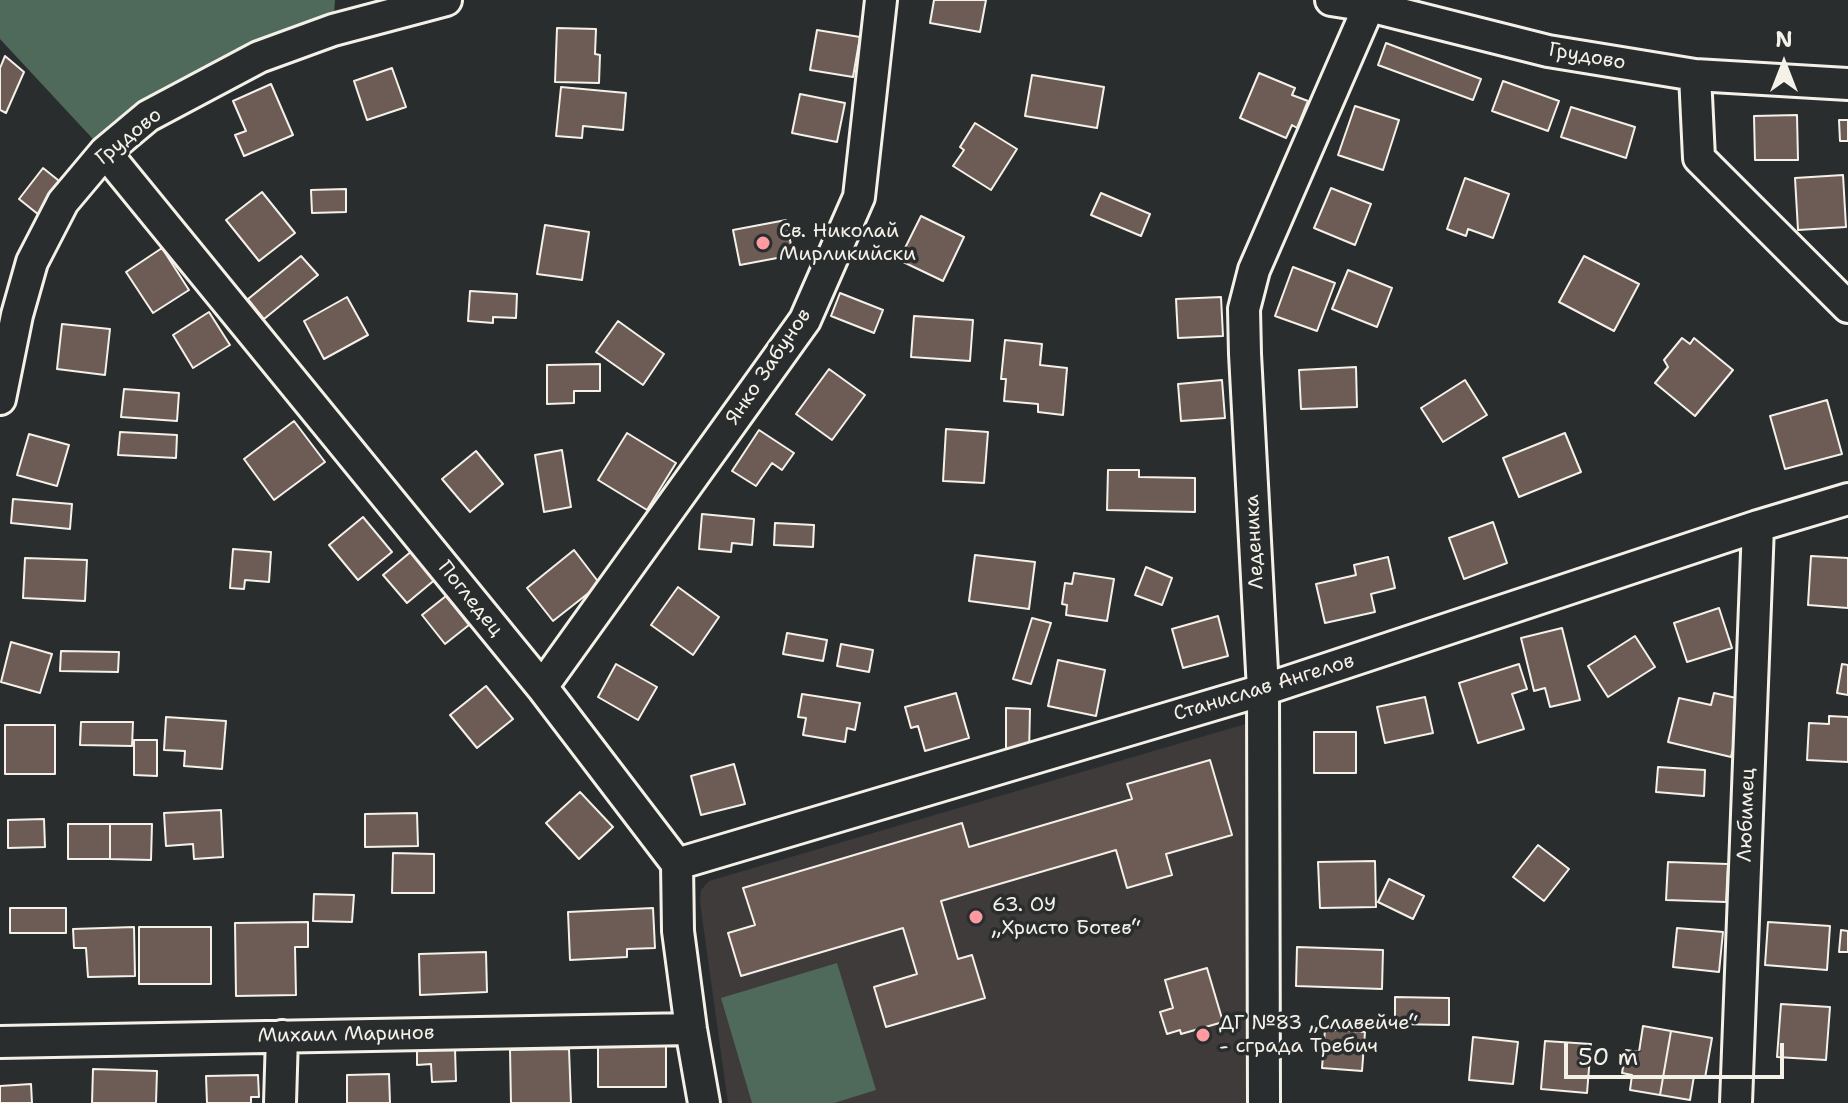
<!DOCTYPE html>
<meta charset="utf-8">
<style>
body{margin:0}
#map{position:relative;width:1848px;height:1103px;overflow:hidden;background:#2a2d2e;font-family:"Shantell Sans",sans-serif}
canvas{display:block}
.north{position:absolute;left:1744px;top:24px;width:80px;height:80px;-webkit-text-stroke:6px #2a2d2e;paint-order:stroke;rotate:0deg;font-size:22px;font-weight:700;line-height:32px;text-align:center;color:#f4f1e8}
.north::after{content:'';display:block;margin:auto;width:28px;height:36px;background:#f4f1e8;clip-path:polygon(50% 0,100% 100%,50% 72%,0 100%)}
.scale{position:absolute;left:1564px;top:1043px;width:220px;height:36px;box-sizing:border-box;border:4px solid #f4f1e8;border-top:0;padding-left:10px;font-size:24px;line-height:28px;white-space:nowrap;color:#f4f1e8;-webkit-text-stroke:6px #2a2d2e;paint-order:stroke}
</style>
<div id="map">
<canvas width="1848" height="1103"></canvas>
<div class="north">N</div>
<div class="scale">50 m</div>
</div>
<script>
const c = document.querySelector('canvas').getContext('2d');
c.lineJoin = 'round';
function fillPath(path, color) { c.fillStyle = color; c.fill(path, 'evenodd'); }
function strokePath(path, color, width, dash) { c.strokeStyle = color; c.lineWidth = width; c.lineCap = dash ? 'butt' : 'round'; c.setLineDash(dash || []); c.stroke(path); }
function label(font, color, halo, rows, align = 'center') {
  c.font = font + ' "Shantell Sans",sans-serif'; c.lineWidth = 7; c.setLineDash([]); c.textBaseline = 'middle'; c.strokeStyle = halo; c.fillStyle = color; for (const [text, x, y, turn = 0] of rows) {
    c.save(); c.translate(x, y); c.rotate((+turn || 0) * Math.PI / 180); c.textAlign = isNaN(turn) ? turn : align; if (halo) c.strokeText(text, 0, 0); c.fillText(text, 0, 0); c.restore();
  }
}
fillPath(new Path2D(`
 M1256,721L1253,1103H728L700,902L701,890L709,881Z`), '#3e3b3a');
fillPath(new Path2D(`
 M0,0H335L333,30L105,152L0,39Z
 M837,963L876,1090L834,1103H752L721,998Z`), '#4f6a5a');
const building = new Path2D(`
 M934,0H986L980,32L930,23Z
 M557,28L596,29L595,54L600,55L599,83L555,82Z
 M817,30L860,37L853,77L810,70Z
 M1386,43L1481,79L1473,100L1378,65Z
 M5,56L24,72L6,113L0,110V68Z
 M392,68L406,107L367,120L354,81Z
 M1259,73L1295,88L1292,95L1308,101L1297,128L1292,125L1286,138L1240,118Z
 M1032,75L1104,87L1097,128L1025,116Z
 M1503,81L1559,101L1548,131L1492,111Z
 M271,84L293,135L244,156L235,135L246,131L233,101Z
 M561,87L626,93L623,130L583,126L582,138L556,136Z
 M800,94L845,103L837,142L792,133Z
 M1355,106L1399,120L1383,170L1338,155Z
 M1571,107L1635,127L1626,158L1561,137Z
 M1797,115L1798,160H1755L1754,116Z
 M1839,120H1848V141H1840Z
 M975,123L1017,149L991,190L953,166L964,150L960,147Z
 M43,168L63,184L39,215L19,199Z
 M1843,175L1846,227L1798,230L1795,178Z
 M1465,178L1509,194L1493,238L1468,229L1466,236L1447,229Z
 M1331,188L1371,204L1355,245L1314,228Z
 M346,189V212L312,213L311,190Z
 M262,192L295,233L259,261L226,220Z
 M1101,193L1150,214L1141,236L1091,215Z
 M921,216L964,237L943,281L899,260Z
 M786,220L793,255L740,265L733,230Z
 M545,225L589,232L582,280L537,274Z
 M162,248L189,290L153,313L126,272Z
 M301,256L318,275L264,319L248,299Z
 M1584,256L1639,284L1614,331L1559,302Z
 M1293,267L1335,283L1317,331L1275,316Z
 M1348,270L1392,288L1377,327L1332,309Z
 M470,291L517,294L516,318L493,317V323L468,321Z
 M840,293L883,310L874,333L831,316Z
 M347,297L368,335L324,359L304,321Z
 M1221,297L1223,336L1178,338L1176,299Z
 M209,312L230,345L193,368L173,335Z
 M914,316L973,320L970,361L911,357Z
 M618,321L664,354L643,385L596,352Z
 M62,324L110,329L105,375L57,369Z
 M1682,338L1690,344L1694,338L1733,370L1695,416L1655,383L1668,367L1664,360Z
 M1005,340L1042,344L1040,365L1067,368L1063,415L1038,412V404L1004,401L1006,379H1001Z
 M600,364V391H574V403L547,404V365Z
 M1356,367L1357,407L1301,409L1299,370Z
 M829,369L865,395L832,440L796,414Z
 M1222,380L1225,418L1181,421L1178,384Z
 M1465,380L1487,415L1443,442L1421,408Z
 M124,389L179,393L177,421L121,417Z
 M1827,400L1842,454L1785,469L1770,416Z
 M294,421L325,462L274,500L244,459Z
 M946,429L988,432L984,483L943,481Z
 M759,430L794,453L782,470L772,463L756,486L732,471Z
 M120,432L177,435L176,458L118,455Z
 M627,433L676,463L647,510L598,480Z
 M1565,433L1581,472L1519,497L1503,458Z
 M29,434L69,445L57,486L17,475Z
 M562,450L571,507L544,512L535,455Z
 M476,451L503,484L470,512L442,479Z
 M1108,470H1139V477L1195,478V512L1107,510Z
 M13,499L72,504L70,529L11,523Z
 M702,514L754,519L752,545L732,543L731,552L699,549Z
 M363,517L392,552L358,580L329,545Z
 M1493,522L1507,563L1464,579L1449,538Z
 M775,523L814,525L813,547L774,545Z
 M233,549L271,552L269,582L245,580L244,589L230,588Z
 M413,550L437,578L407,603L383,575Z
 M574,550L600,584L553,621L527,588Z
 M975,555L1035,562L1029,609L969,601Z
 M1811,556L1848,558V608L1808,605Z
 M1388,557L1395,588L1371,594L1375,612L1325,623L1316,584L1356,575L1354,565Z
 M25,558L87,560L85,601L23,598Z
 M1146,567L1172,578L1162,605L1135,595Z
 M1074,573L1114,579L1107,621L1066,615L1067,605L1062,604L1065,583L1072,584Z
 M678,587L719,617L693,655L651,625Z
 M446,596L469,625L445,644L422,615Z
 M1719,608L1732,648L1687,662L1674,623Z
 M1218,616L1228,656L1183,668L1172,629Z
 M1032,618L1051,623L1031,684L1013,679Z
 M1562,628L1580,700L1550,707L1545,688L1534,691L1521,638Z
 M787,633L827,640L823,661L783,654Z
 M1635,636L1655,667L1608,697L1588,666Z
 M11,642L52,654L40,693L1,682Z
 M841,644L873,650L869,672L837,666Z
 M61,651L119,652L118,672L60,671Z
 M1058,660L1105,670L1096,716L1048,706Z
 M616,664L657,687L638,720L598,697Z
 M1519,664L1527,689L1512,694L1524,729L1478,743L1459,683Z
 M1842,664L1848,665V695L1837,693Z
 M486,686L513,719L477,748L450,715Z
 M956,693L969,738L925,751L918,726L911,728L905,707Z
 M1714,693L1745,700L1731,757L1668,742L1679,698L1711,705Z
 M802,694L860,703L855,730L847,728L845,742L803,735L806,718L798,717Z
 M1425,697L1433,733L1385,743L1377,707Z
 M1006,708L1030,709L1029,754H1006Z
 M1829,716L1848,717V762L1807,760L1809,723L1829,724Z
 M166,717L226,721L222,769L184,766L185,751L164,750Z
 M81,722H133L132,746L80,745Z
 M5,725H55V774H5Z
 M1314,732H1356V773H1314Z
 M134,740H157V776L134,775Z
 M1210,760L1232,835L1166,854L1172,875L1127,888L1116,850L941,901L958,959L972,955L985,998L886,1027L874,987L917,974L903,928L741,976L728,933L755,925L743,888L962,823L969,847L1132,799L1127,784Z
 M734,764L745,804L701,815L691,776Z
 M1658,767L1705,770L1704,796L1656,792Z
 M580,792L613,827L579,859L546,823Z
 M221,810L223,857L194,859L193,844L166,846L164,813Z
 M417,813L418,846L365,847V814Z
 M44,819L45,847L8,848V820Z
 M68,824H110V859H68Z
 M110,824H152L151,860L110,859Z
 M1538,845L1569,869L1544,901L1513,877Z
 M393,853L434,854V893H392Z
 M1375,861L1376,907L1320,908L1318,862Z
 M1668,862L1728,864L1726,902L1666,900Z
 M1389,879L1424,896L1413,919L1378,902Z
 M314,894L354,895L352,922L313,921Z
 M10,908H66V933H10Z
 M653,908L655,948L627,949V957L570,960L568,912Z
 M308,922V947H295L296,995L236,996L235,923Z
 M1768,922L1830,926L1827,970L1765,965Z
 M134,927L135,976L88,977L86,948H74L73,929Z
 M139,927H211V984H139Z
 M1677,928L1723,932L1719,972L1673,967Z
 M1841,930L1848,931V952H1839Z
 M1297,947L1383,950L1382,989L1296,986Z
 M486,952L487,992L420,995L419,954Z
 M1207,968L1223,1022L1181,1034L1180,1030L1167,1034L1160,1012L1173,1008L1165,980Z
 M1395,997L1449,998V1025L1395,1024Z
 M1781,1004L1830,1007L1826,1060L1777,1057Z
 M1643,1026L1671,1031L1660,1095L1630,1090L1632,1075L1622,1073L1626,1050L1639,1052Z
 M1325,1029L1365,1032L1362,1071L1322,1068Z
 M1671,1031L1712,1038L1705,1078L1694,1076L1690,1100L1660,1095Z
 M1473,1037L1518,1042L1513,1084L1469,1080Z
 M1545,1041L1591,1044L1587,1093L1541,1089Z
 M598,1045L666,1046V1087H598Z
 M455,1049L456,1081L432,1082L431,1064L417,1065V1051Z
 M569,1049L571,1103H511L510,1050Z
 M93,1069L157,1071L156,1103H92Z
 M389,1074L390,1103H347V1075Z
 M258,1075L259,1097H251V1103H207L206,1076Z
 M31,1084L32,1103H0V1086Z`);
fillPath(building, '#6d5c56');
strokePath(building, '#f4f1e8', 2);
const street = new Path2D(`
 M1331,0L1369,6L1548,51L1695,75L1848,84
 M1695,75L1699,158L1848,307
 M105,152L542,687L677,864L678,931L691,1029L704,1103
 M0,399L17,315L32,262L63,202L105,152L148,116L259,57L333,30L446,0
 M542,687L805,320L859,197L881,0
 M677,864L1263,690L1758,526L1848,499
 M0,1042L691,1029
 M280,1103L282,1036
 M1264,1103L1263,690L1245,354L1244,309L1254,270L1369,6
 M1736,1103L1758,526`);
strokePath(street, '#f4f1e8', 36);
strokePath(street, '#2a2d2e', 30);
for (const [x, y, r, color] of [
 [763,243,8,"#ff9aa2"],
 [976,917,8,"#ff9aa2"],
 [1203,1035,8,"#ff9aa2"]
]) { const dot = new Path2D(); dot.arc(x, y, r, 0, 2 * Math.PI); c.fillStyle = color; c.fill(dot); strokePath(dot, '#2a2d2e', 3); }
label('20px', '#f4f1e8', '#2a2d2e', [
 ["Грудово",1587,57,10],
 ["Грудово",129,137,-39],
 ["Янко Забунов",769,367,-56],
 ["Леденика",1255,542,-93],
 ["Погледец",470,599,51],
 ["Станислав Ангелов",1264,688,-17],
 ["Любимец",1747,815,-88],
 ["Михаил Маринов",346,1035,-1]
]);
label('20px', '#f4f1e8', '#2a2d2e', [
 ["Св. Николай",779,232],
 ["Мирликийски",779,255],
 ["63. ОУ",992,906],
 ["„Христо Ботев“",992,929],
 ["ДГ №83 „Славейче“",1219,1024],
 ["- сграда Требич",1219,1047]
], 'left');
</script>
